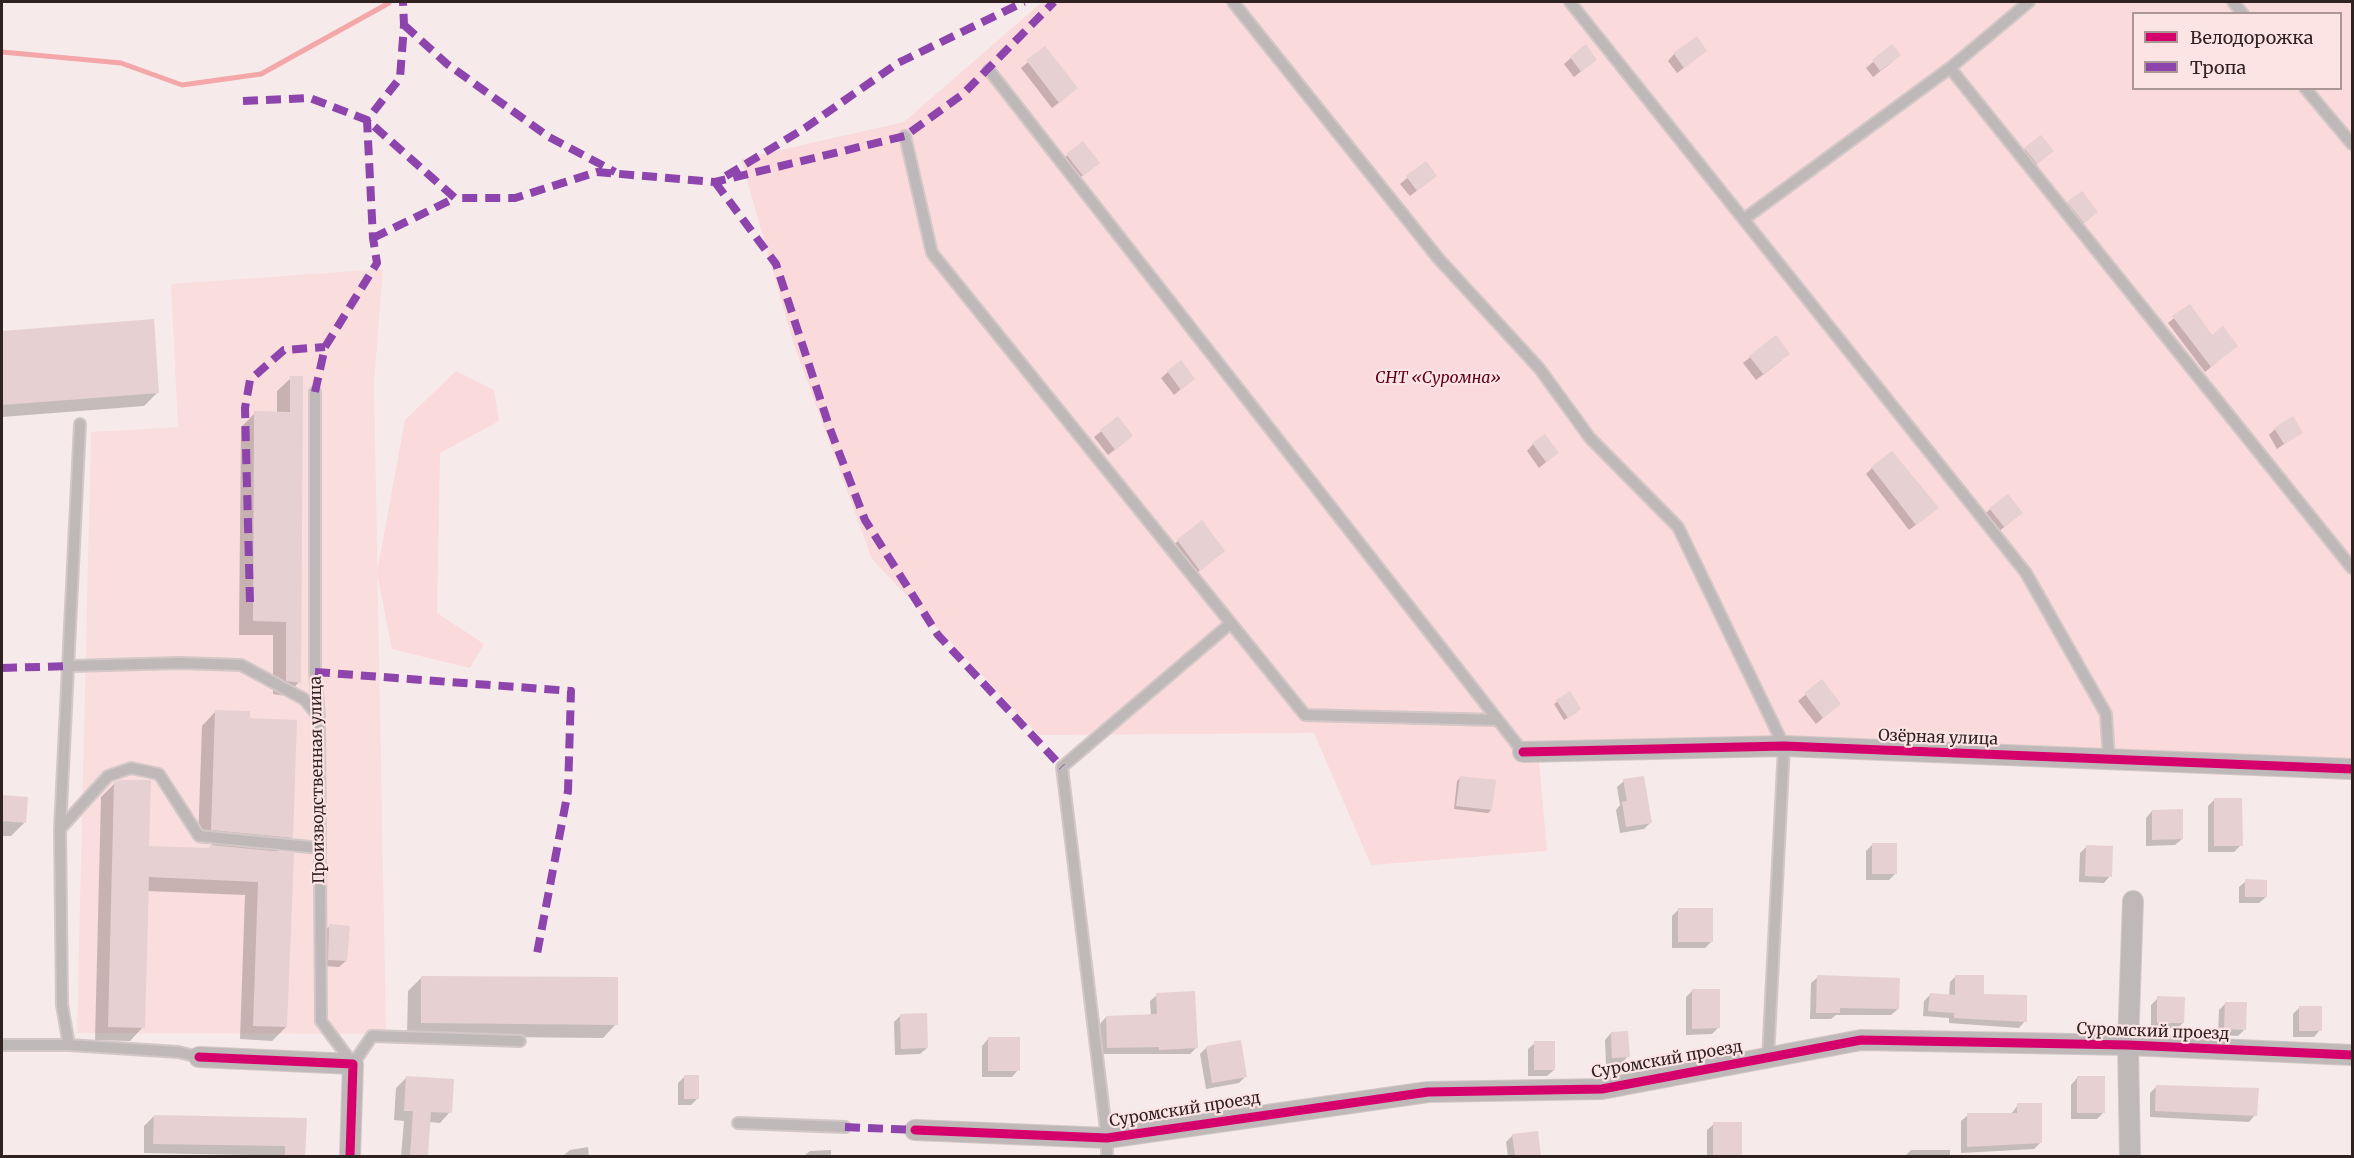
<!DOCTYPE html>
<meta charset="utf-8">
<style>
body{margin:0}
#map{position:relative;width:2354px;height:1158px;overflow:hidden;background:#f7eaea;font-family:Merriweather,serif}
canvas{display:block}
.frame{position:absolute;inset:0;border:3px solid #312222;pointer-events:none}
.legend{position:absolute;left:2132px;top:12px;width:210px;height:78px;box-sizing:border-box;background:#fde4e4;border:2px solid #ab9696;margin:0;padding:8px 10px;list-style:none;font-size:18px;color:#312222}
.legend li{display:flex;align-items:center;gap:12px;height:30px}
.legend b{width:30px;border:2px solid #ab9696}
</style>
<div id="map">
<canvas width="2354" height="1158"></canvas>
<div class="frame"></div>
<ul class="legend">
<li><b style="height:8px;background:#d6006c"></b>Велодорожка</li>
<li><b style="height:8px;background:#8e44ad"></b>Тропа</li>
</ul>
</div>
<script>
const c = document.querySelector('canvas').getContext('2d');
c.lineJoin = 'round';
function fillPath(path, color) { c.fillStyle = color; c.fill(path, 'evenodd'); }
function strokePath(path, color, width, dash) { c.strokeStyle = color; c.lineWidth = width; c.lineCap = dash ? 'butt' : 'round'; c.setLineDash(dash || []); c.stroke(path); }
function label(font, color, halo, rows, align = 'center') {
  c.font = font + ' Merriweather,serif'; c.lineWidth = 4.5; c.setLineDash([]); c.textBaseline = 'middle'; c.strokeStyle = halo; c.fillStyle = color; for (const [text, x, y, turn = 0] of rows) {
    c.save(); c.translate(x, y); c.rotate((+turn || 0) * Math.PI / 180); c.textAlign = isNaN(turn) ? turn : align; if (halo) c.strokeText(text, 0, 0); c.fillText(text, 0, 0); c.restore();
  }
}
fillPath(new Path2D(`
 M383,269L374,383L386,1034L77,1033L91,432L178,427L171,284Z`), '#fadede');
fillPath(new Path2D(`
 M1042,2H2352V759L1775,736L1537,741L1547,851L1371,865L1314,733L1039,735L872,559L794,345L741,159L904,122ZM2134,14H2340V88H2134Z
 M456,371L494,390L499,421L440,453L437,613L484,644L470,668L392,649L377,573L405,420Z`), '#fadada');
fillPath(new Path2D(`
 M1892,46V62L1873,77L1866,68Z
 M1045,48L1070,94L1052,108L1021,68Z
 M1706,51L1677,73L1668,61L1674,54Z
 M1571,58L1595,60L1574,77L1564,64Z
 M1083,143L1092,169L1075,181L1060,161Z
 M2025,149L2052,151L2030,170L2018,155Z
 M1425,163L1428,182L1410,196L1400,184Z
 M2068,203L2090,218L2077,228L2062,210Z
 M2189,306L2212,337L2236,346L2205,372L2168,323Z
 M152,321L158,392L144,406L2,417V332Z
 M1776,337L1782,360L1756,380L1743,363Z
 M1168,372L1193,379L1174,395L1161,378Z
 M291,378L299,682L286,696L273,694V635H239L241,427L255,413H277V391Z
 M1118,418L1125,442L1108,455L1094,437Z
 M2275,429L2301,432L2277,449L2269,435Z
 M1533,444L1557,453L1539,468L1527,451Z
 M1872,468L1930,514L1909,530L1866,474Z
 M1990,509L2014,519L1997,533L1984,515Z
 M1178,541L1223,551L1193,576L1171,547Z
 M1822,681L1839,704L1816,724L1798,701Z
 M1569,693L1577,712L1564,720L1554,704Z
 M215,712L248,720L292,837L276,853L286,1027L272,1041L240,1039L245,895L147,891L143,1027L130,1041L95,1040L101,797L115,783L148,847L208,849L213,844L198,843L202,726Z
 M1460,778L1491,810L1488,813L1454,809L1457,781Z
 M1624,781L1651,822L1644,829L1620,833L1616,810L1620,805L1617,787Z
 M2,797L26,799L25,822L11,836H2Z
 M2214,800L2241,845L2234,852H2208V806Z
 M2152,811L2182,839L2175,845L2146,846V818Z
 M1872,845L1896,873L1889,880H1866V851Z
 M2086,847L2110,876L2104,883L2079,882L2080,853Z
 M2246,881L2266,897L2259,903H2239V887Z
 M1679,909L1712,941L1705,948H1672V916Z
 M330,926L346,961L339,967L322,966L323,932Z
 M1956,976L1983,996L2025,1021L2019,1028L1949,1023V1018L1923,1016L1924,1001L1930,995L1949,996L1950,982Z
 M422,977L616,1024L603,1038L407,1036L408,991Z
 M1818,977L1898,1009L1891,1015H1836L1831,1019H1810L1811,983Z
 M1692,991L1718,1028L1712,1034L1686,1035V997Z
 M1157,995L1197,1047L1190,1054H1101L1100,1024L1106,1017L1151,1016L1150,1001Z
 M2158,998L2183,1023L2176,1029H2151V1005Z
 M2225,1004L2245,1029L2238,1036L2218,1035L2219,1010Z
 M2300,1007L2320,1030L2314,1037H2293V1014Z
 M901,1015L927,1048L920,1054L895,1055L894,1022Z
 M1611,1033L1628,1056L1622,1063L1606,1064L1605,1040Z
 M988,1039L1018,1070L1012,1077H982V1046Z
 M1535,1043L1554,1070L1547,1076H1528V1049Z
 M1207,1047L1245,1077L1239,1083L1206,1089L1200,1054Z
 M685,1076L697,1099L691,1105H678V1083Z
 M406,1078L450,1112L440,1123L429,1122L427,1156H401L404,1121L394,1120L396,1088Z
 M2077,1078L2104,1112L2097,1119H2071V1085Z
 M2157,1086L2255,1115L2249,1122L2150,1117V1093Z
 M2018,1105L2041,1142L2034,1149L1961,1153V1121L1968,1115L2011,1114Z
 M154,1116L305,1120L303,1156L144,1153V1126Z
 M1714,1124L1741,1154L1738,1156H1707V1130Z
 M1537,1133L1539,1156H1508L1506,1142L1513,1135Z
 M588,1147L589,1156H563L570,1150Z
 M831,1150V1156H804L810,1151Z
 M1911,1150H1950V1156H1905Z
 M1336,1155L1367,1156H1335Z`), '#0003');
strokePath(new Path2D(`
 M2,52L121,63L182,85L261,74L389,3`), '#f3a7a9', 5);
fillPath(new Path2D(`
 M1697,36L1707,51L1684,68L1673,53Z
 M1586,44L1597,60L1581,72L1570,57Z
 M1892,44L1901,55L1880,71L1872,60Z
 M1045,46L1078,88L1059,103L1026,60Z
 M2041,135L2054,151L2037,164L2024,148Z
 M1083,141L1100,163L1083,176L1066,154Z
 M1426,161L1437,176L1417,191L1406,176Z
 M2082,191L2098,212L2084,223L2067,202Z
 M2190,304L2212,335L2223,326L2238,346L2211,367L2172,316Z
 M154,319L159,393L2,405V331Z
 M1776,335L1790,354L1763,374L1749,356Z
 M1181,360L1195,379L1181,390L1167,371Z
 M290,376H303L301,683L286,681V622L253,621L254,411L290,412Z
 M1118,416L1133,436L1115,450L1100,430Z
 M2293,416L2303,433L2284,444L2274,428Z
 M1545,434L1559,453L1546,462L1532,443Z
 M1892,451L1939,508L1916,525L1871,467Z
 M2008,494L2023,513L2004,527L1989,508Z
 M1202,520L1225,551L1200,571L1177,540Z
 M1822,679L1841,704L1823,718L1804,693Z
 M1570,691L1581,709L1568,718L1556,700Z
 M215,710L250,711V718L297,720L293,838L211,830Z
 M1460,776L1496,780L1492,810L1456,806Z
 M1644,776L1652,823L1626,827L1622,802L1627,801L1623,779Z
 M121,780H151L149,846L210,848V845L294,853L287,1027L253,1026L258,882L149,877L145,1028L108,1027L114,782Z
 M2,795L28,797L26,823L2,821Z
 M2214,798H2242L2243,846H2214Z
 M2183,809V839L2152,840V810Z
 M1872,843H1897V874H1872Z
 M2086,845L2113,846L2112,877L2085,876Z
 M2245,879L2267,880V897H2245Z
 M1678,908H1713V942H1678Z
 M329,924L350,926L347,961L328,960Z
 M1817,975L1900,978L1899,1009L1840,1008V1013H1816Z
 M1955,975H1984V994L2027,995V1022L1954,1018V1013L1928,1011L1930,993L1955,995Z
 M421,976L618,977V1025L421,1023Z
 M1692,989H1720V1028L1692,1029Z
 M1195,991L1198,1048L1159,1050V1047L1107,1048L1106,1016L1157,1014L1156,993Z
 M2157,996L2185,997L2184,1023H2157Z
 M2225,1002H2247L2246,1030L2224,1029Z
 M2299,1006H2322V1031H2299Z
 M927,1013L928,1048L901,1049L900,1014Z
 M1628,1031L1630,1057L1612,1058L1611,1032Z
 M988,1037H1020V1071H988Z
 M1241,1040L1247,1077L1212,1083L1206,1046Z
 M1534,1041H1555V1070H1534Z
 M684,1075H699V1099H684Z
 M406,1076L454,1079L452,1113L431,1112L428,1156H410L413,1111H404Z
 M2077,1076H2105V1113H2077Z
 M2156,1085L2259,1088L2257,1116L2155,1111Z
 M2017,1103H2042V1143L1967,1147V1113H2017Z
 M154,1115L307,1118L305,1156H285V1146L153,1144Z
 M1713,1122H1742V1155H1713Z
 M1538,1131L1541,1156H1515L1512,1134Z`), '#e6d0d1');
const lane = new Path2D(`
 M1233,2L1438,258L1539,368L1590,438L1678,527L1784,746L1768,1058
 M1570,2L2026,573L2106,714L2109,759
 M2233,2L2243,14
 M1950,68L2029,2
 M989,70L1523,752
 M2305,88L2352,144
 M905,136L932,253L1305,715L1497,720
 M1744,219L1950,68L2352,568
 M315,392V672L319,717L321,1021L353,1064L372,1036L520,1041
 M70,666L180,663L241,665L304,699L319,717
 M60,829L108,776L131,768L159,774L199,836L320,848
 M2,1045H69L62,1005L60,829L80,424
 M69,1045L178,1052L199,1057
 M738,1123L845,1127
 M1107,1156V1138L1062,767L1231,623`);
const street = new Path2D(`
 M1523,752L1784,746L2352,769
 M199,1057L353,1064L350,1156
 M915,1130L1107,1138L1428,1092L1602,1089L1861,1040L2128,1045L2352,1055
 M2130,1156L2128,1045L2133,901`);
strokePath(lane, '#d3c7c7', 14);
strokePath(street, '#d3c7c7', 22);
strokePath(lane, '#bfb8b8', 10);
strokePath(street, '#bfb8b8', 20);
strokePath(new Path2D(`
 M404,25L447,64L549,137L615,172
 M243,101L310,98L367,120L455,198H515L597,172L715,182L905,136L963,94L1054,2
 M726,176L805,128L898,63L1024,2
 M715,182L776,264L830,429L865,520L938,635L1062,767
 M373,238L455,198
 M315,392L325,347L377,263L373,238L367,120L400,78L404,25L403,2
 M250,602L245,408L250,380L284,350L325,347
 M2,668L70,666
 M315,672L571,691L568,791L536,959
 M845,1127L915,1130`), '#8e44ad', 8, [15, 8]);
strokePath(new Path2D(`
 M1523,752L1784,746L2352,769
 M199,1057L353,1064L350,1156
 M915,1130L1107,1138L1428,1092L1602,1089L1861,1040L2128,1045L2352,1055`), '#d6006c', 9);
label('italic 16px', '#5e0014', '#fde4e4', [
 ["СНТ «Суромна»",1438,378]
]);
label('16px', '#312222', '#fde4e4', [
 ["Озёрная улица",1938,738,2],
 ["Производственная улица",318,780,-91],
 ["Суромский проезд",2153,1032,2],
 ["Суромский проезд",1667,1060,-10],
 ["Суромский проезд",1185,1110,-9]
]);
</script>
